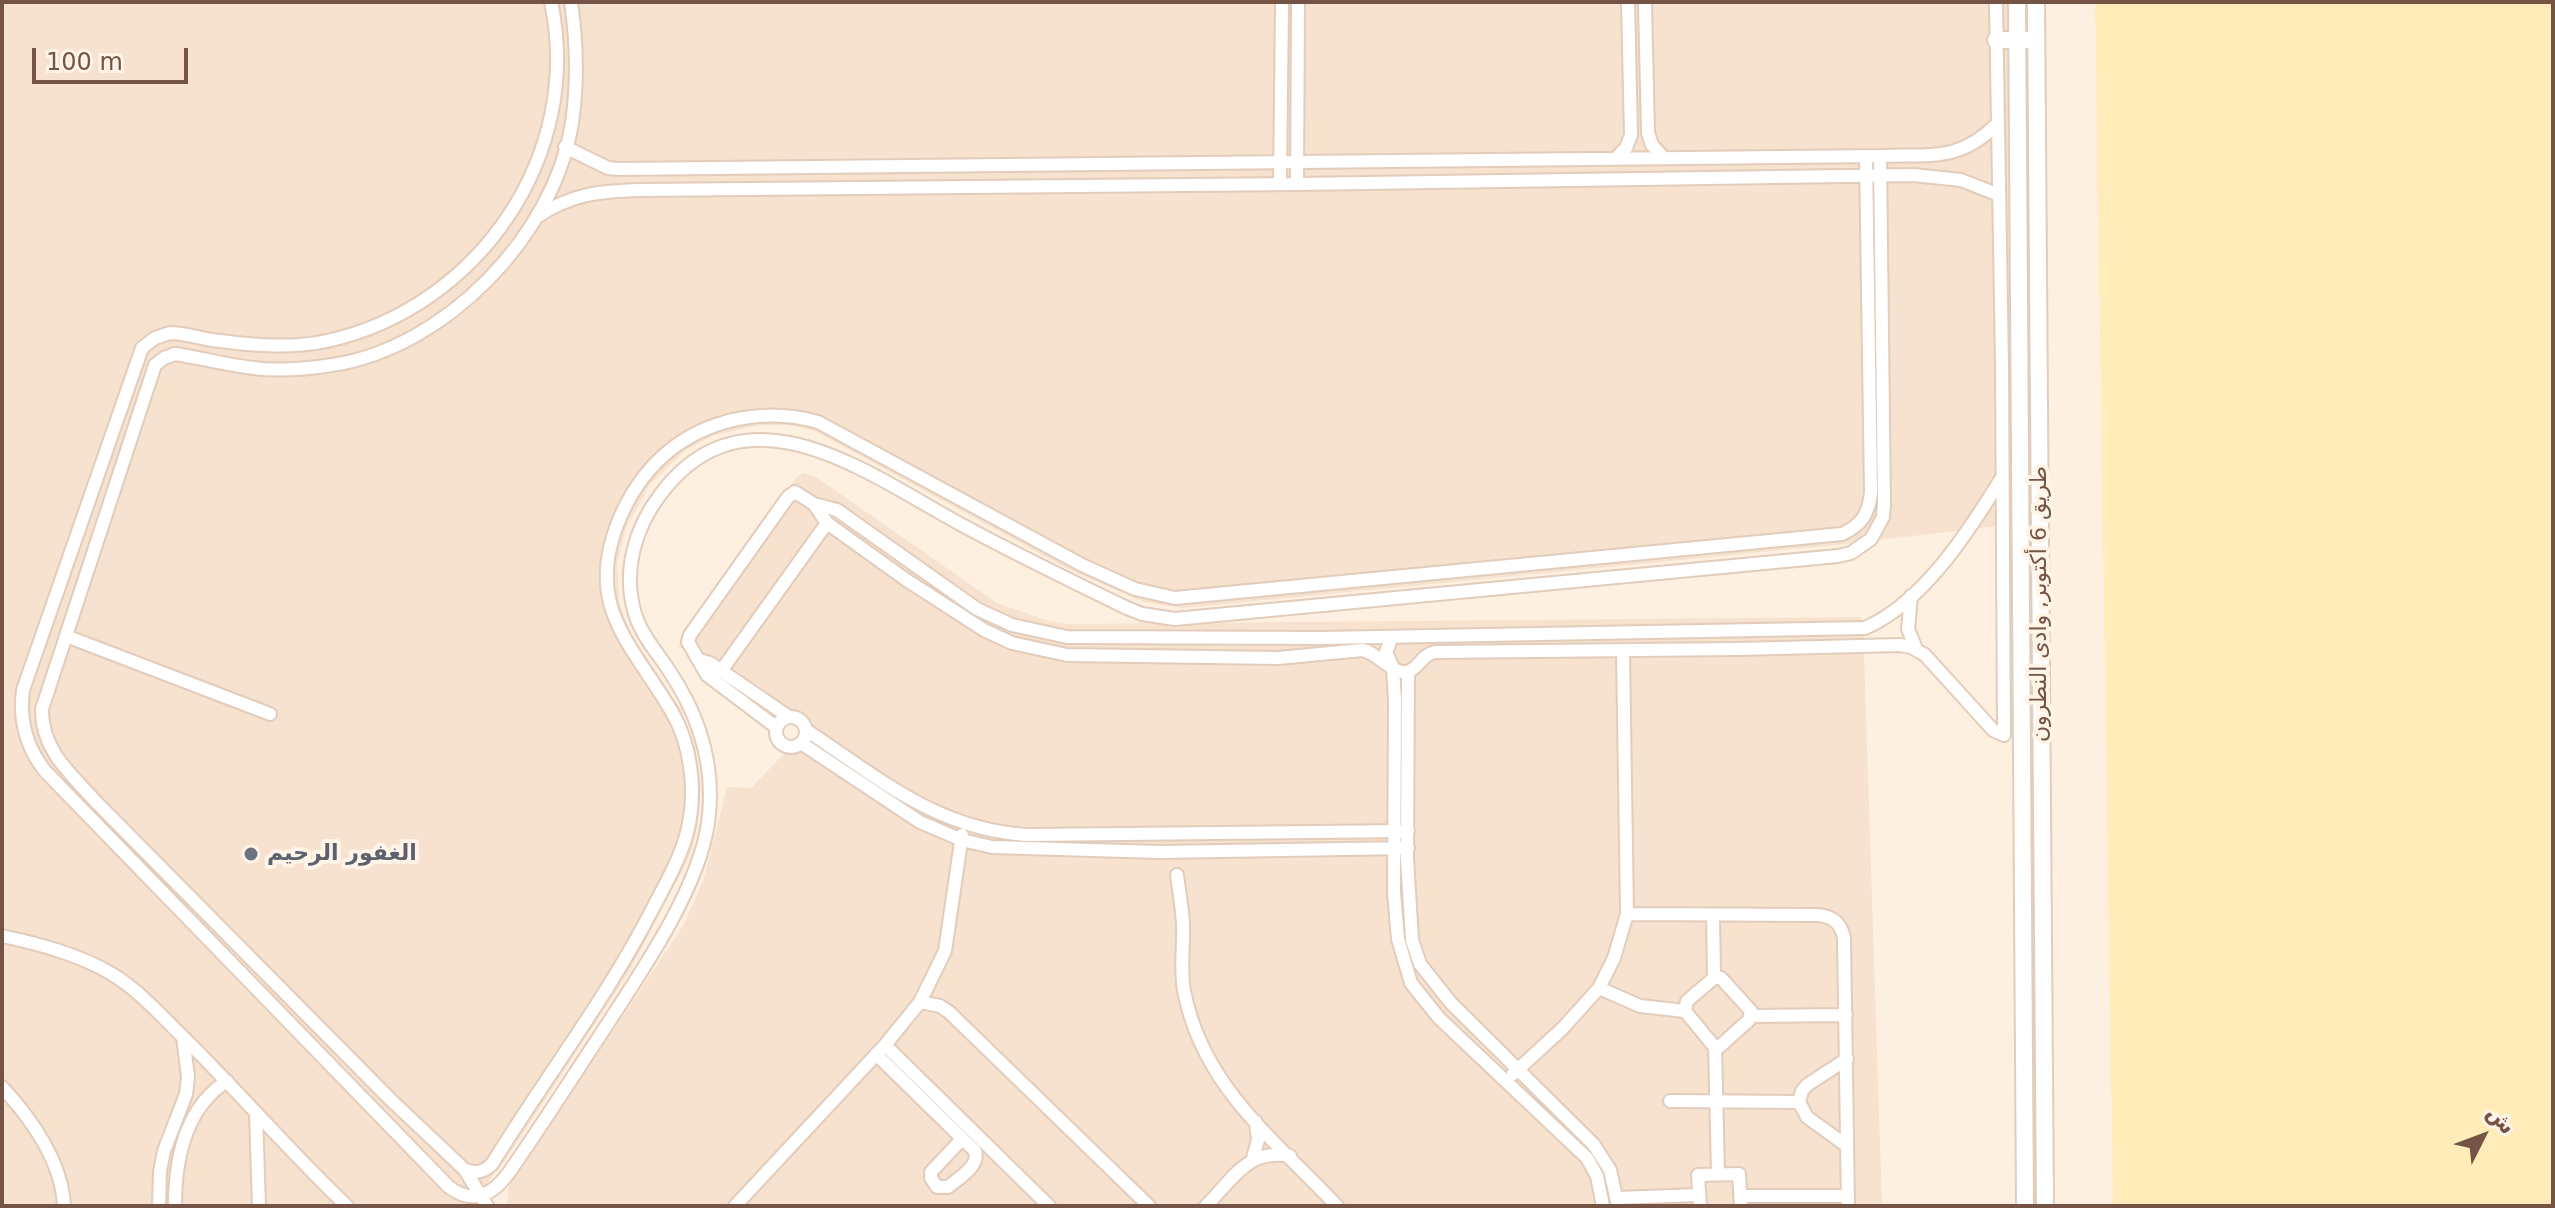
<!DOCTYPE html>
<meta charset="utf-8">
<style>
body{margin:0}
#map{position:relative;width:2555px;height:1208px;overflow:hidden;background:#fef0e0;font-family:"DejaVu Sans",Cairo,sans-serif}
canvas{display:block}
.frame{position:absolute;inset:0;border:4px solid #765445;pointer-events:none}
.north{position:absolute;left:2443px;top:1096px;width:80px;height:80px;-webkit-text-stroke:6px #fff4e8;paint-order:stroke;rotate:48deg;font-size:22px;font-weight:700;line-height:32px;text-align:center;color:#765445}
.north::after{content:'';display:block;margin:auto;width:28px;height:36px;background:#765445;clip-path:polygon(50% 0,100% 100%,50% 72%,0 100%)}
.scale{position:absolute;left:32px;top:48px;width:156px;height:36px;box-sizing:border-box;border:4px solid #765445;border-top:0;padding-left:10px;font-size:24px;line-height:28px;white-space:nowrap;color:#765445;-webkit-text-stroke:6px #fff4e8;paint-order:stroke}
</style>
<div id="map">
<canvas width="2555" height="1208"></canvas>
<div class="frame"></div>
<div class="north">ش</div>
<div class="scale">100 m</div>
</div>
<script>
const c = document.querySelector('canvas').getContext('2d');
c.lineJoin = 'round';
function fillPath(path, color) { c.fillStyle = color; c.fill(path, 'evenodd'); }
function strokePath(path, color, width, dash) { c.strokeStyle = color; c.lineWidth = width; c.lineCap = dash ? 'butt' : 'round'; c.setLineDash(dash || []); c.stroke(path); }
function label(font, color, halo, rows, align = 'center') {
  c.font = font + ' "DejaVu Sans",Cairo,sans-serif'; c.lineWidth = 8; c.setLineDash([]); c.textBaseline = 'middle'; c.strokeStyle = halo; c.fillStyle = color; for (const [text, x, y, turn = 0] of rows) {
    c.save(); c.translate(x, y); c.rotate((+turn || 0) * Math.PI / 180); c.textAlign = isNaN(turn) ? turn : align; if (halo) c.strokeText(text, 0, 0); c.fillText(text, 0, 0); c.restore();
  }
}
fillPath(new Path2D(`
 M2,2H2027L2033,522L1835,545L1183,608L1144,602L1068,569L815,431L789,425H761L715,435L686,450L650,484L626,528L617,564L619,601L625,619L632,636L681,709L695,746L701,785L698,824L694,843L687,862L629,972L506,1159L469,1206H2Z
 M803,473L816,477L997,603L1049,621L1070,624L1860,617L1863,622L1882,1206H507L509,1186L683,926L703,882L727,787L751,788L804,733V731L678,646L797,476Z`), '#f6e2ce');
fillPath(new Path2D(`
 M2095,2H2553V1206H2113Z`), '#ffecb9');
const minor = new Path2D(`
 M551,2C584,155 478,308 327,341C289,349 250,345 212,340C198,338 184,333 170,333L155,338L142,348L23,690C19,721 26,747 45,771L449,1187C474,1206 494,1194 510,1171C540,1128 568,1084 597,1040C635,981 698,893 708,823C716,766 700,716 668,669C656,651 639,632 634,610C623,570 635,528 660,495C746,378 871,476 962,525C1016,554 1071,581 1127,608L1142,614L1175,619L1838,556L1851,553L1871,539L1883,517L1884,504L1880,156
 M571,2C577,43 578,82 572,123C554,236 445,348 332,365C307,369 277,371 253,368C227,365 201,358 175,354L164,358L155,365L42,709C41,751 73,776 99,805L391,1100L465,1170C476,1174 484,1172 492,1164C545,1078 607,998 653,908C667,881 683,854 689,824C696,788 691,745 672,712C630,641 581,604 622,513C634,487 650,465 674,447C715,417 769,408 818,422L1082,565L1135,589L1175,598L1842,534C1862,525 1869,513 1871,492L1866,156
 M1645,2L1648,133L1652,145L1664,158
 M565,147L608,168L618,169L1880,156C1931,154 1959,162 1997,124
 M1615,159L1626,148L1631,135L1628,2
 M1280,184L1282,2
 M1297,184L1298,2
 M537,217C570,194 601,191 640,190L1297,184L1913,175L1961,180L1999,195
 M814,504L827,523L905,579L984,630L1012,643L1067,655L1278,658L1362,650C1378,652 1395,678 1409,671C1421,666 1421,655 1435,652L1738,649L1900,645L1911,647L1925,655L1993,730L2004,735L2002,365L1996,2
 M1911,596L1908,629L1916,649
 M66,636L270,714
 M1392,637L1386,652L1393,668L1395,700L1394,893L1398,939L1411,983L1439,1018L1587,1158L1597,1176L1603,1206
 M699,660L710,663L789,717
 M721,671L827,523
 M1408,672L1407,858L1412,940L1420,964L1451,1003L1594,1145L1610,1170L1618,1206
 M776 732a15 15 0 1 1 30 0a15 15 0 1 1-30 0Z
 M776,727L707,675L688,642L690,635L788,497L795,492L814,504L837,510L977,609L1012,625L1067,637L1323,638L1865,628C1923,603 1969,531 2001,479
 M806,730C879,778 937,830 1028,835L1408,831
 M801,743L920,822L962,840L992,847L1159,852L1408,848
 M1177,875C1179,891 1182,907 1183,923C1184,946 1180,968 1184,991C1203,1087 1273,1138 1337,1206
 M1627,914L1817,915C1832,916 1840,922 1844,937L1848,1206
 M1713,915L1714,978
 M2,936C39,944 78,954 112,974C140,991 162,1017 185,1039C240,1093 290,1152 347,1206
 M1714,978H1721L1751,1011L1749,1020L1719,1047L1713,1045L1685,1011L1687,1001Z
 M1599,988L1640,1006L1685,1011
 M920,1002L940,1006L949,1012L1149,1206
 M1751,1016L1846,1015
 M885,1045L1049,1206
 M1715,1047L1718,1174
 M876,1054L975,1151C980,1166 959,1178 948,1187H937L931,1178V1172L962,1139
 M1847,1059L1807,1085L1802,1091L1799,1102L1807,1117L1847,1146
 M1513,1074L1563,1028L1599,988L1614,958L1627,914L1623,651
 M2,1087C31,1118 62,1162 64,1206
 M1670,1101L1799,1102
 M256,1115L259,1206
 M1253,1158L1258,1140L1256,1122
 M465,1170L487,1206
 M1740,1196H1847
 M1618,1198L1699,1195
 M159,1206L160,1172L164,1151L186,1094L188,1077L183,1037
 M175,1206C175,1158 185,1108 227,1081
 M735,1206L885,1045L920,1002L945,951L962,835
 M1206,1206C1233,1179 1248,1148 1290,1156
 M1700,1206L1698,1175L1739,1174L1741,1206`);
const tertiary = new Path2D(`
 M2017,2L2025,1206
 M2036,2L2045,1206
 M1996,40H2027`);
strokePath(minor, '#e2ccbb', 16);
strokePath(tertiary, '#e2ccbb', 20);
strokePath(minor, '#fff', 12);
strokePath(tertiary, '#fff', 16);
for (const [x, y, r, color] of [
 [251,854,8,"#6b7280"]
]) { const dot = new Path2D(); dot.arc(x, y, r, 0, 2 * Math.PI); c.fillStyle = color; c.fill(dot); strokePath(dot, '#fff4e8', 3); }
label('22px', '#765445', '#fff4e8', [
 ["طريق 6 أكتوبر, وادى النطرون",2040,604,-90]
]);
label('bold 22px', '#5b616d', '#fff4e8', [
 ["الغفور الرحيم",267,854]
], 'left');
</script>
